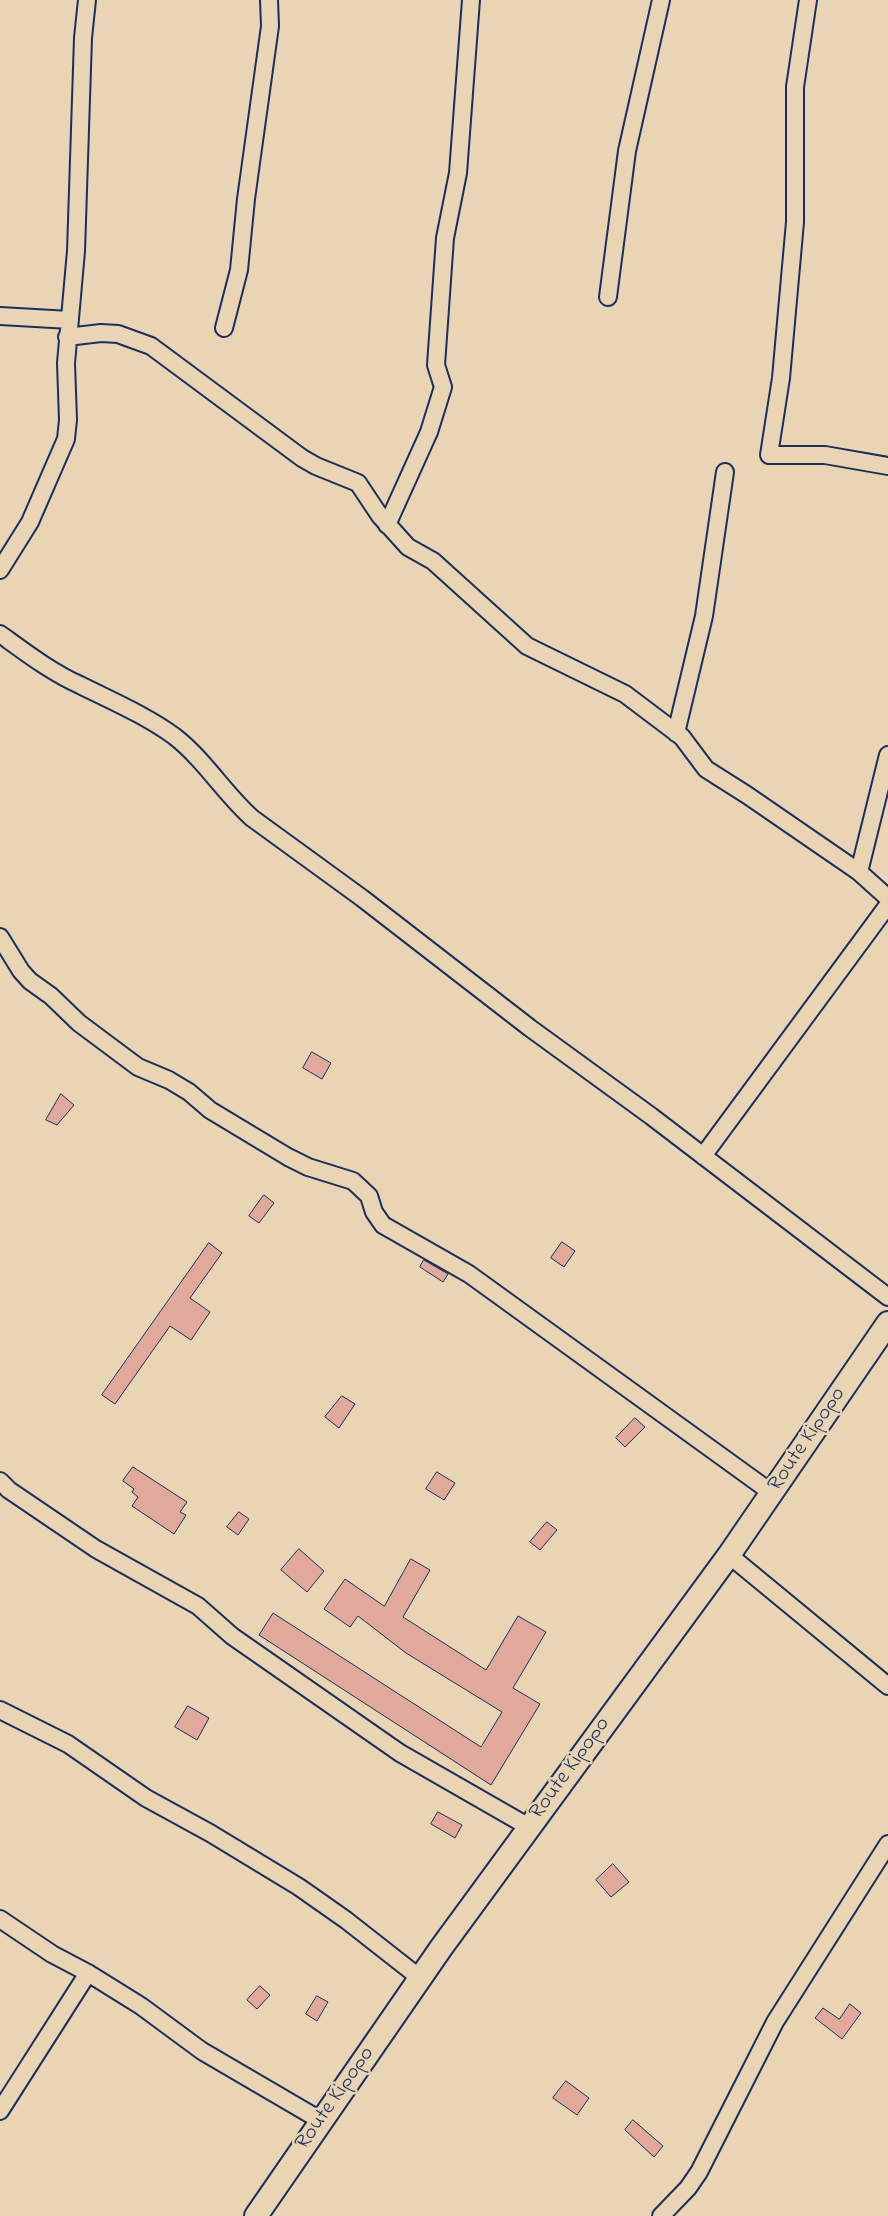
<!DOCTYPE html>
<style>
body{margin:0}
canvas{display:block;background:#e9d4b3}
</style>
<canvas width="888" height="2216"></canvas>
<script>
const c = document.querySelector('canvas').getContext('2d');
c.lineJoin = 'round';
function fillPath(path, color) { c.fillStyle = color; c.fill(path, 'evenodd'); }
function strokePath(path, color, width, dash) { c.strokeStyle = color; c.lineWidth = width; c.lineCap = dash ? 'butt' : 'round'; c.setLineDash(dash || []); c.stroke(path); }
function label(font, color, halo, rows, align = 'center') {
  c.font = font + ' "Indie Flower",sans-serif'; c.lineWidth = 5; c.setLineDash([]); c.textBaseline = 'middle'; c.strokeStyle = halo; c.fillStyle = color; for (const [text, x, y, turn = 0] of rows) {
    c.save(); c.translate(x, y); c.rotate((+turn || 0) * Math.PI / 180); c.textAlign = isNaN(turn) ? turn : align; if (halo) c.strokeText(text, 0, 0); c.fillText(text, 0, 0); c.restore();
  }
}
const building = new Path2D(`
 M312,1052L331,1063L322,1079L303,1068Z
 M61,1094L74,1105L57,1125L46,1120Z
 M264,1195L274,1203L259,1223L249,1216Z
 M562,1242L575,1251L564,1267L551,1258Z
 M209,1243L222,1253L190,1298L210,1312L191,1340L170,1326L115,1404L102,1395Z
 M424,1260L448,1274L443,1282L420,1267Z
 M342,1396L355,1404L339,1428L325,1417Z
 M635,1418L645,1427L625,1447L616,1438Z
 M133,1467L187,1502L180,1512L186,1515L174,1534L132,1506L138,1497L132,1492L134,1489L123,1481Z
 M437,1472L455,1483L444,1500L426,1489Z
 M239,1512L249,1519L238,1535L227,1527Z
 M547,1522L557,1530L540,1550L530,1542Z
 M299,1549L324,1571L307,1592L281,1570Z
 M411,1559L430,1570L403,1617L486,1670L518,1616L546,1632L513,1688L540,1704L491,1785L259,1635L273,1613L481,1747L502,1712L406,1653L358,1616L350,1627L324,1609L345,1579L384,1606Z
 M188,1706L209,1718L197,1740L175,1727Z
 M438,1812L462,1825L455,1838L431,1824Z
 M613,1864L629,1882L611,1897L596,1880Z
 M260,1986L270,1995L257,2009L247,2000Z
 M317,1996L328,2002L317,2021L306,2014Z
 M850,2004L861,2013L842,2039L815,2018L823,2008L839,2019Z
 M566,2081L589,2098L577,2115L553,2098Z
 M633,2120L663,2146L654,2157L625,2130Z`);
fillPath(building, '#e1a89c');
strokePath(building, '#1b2f5e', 1);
const minor = new Path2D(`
 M808,0L795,87V222L781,378L769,455H825L888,466
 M608,297L627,151L661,0
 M0,316L70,320
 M224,328L239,270L246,199L270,26L269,0
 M67,337L101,333L118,334L151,346L302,458L316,466L358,483L380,516L408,547L433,561L527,646L625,694L682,737L706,769L747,795L859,872L888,898
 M387,525L429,432L443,387L436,365L445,238L458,173L471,0
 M0,570L30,522L66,439L68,420L66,363L76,251L83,38L87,0
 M0,634C25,652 51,672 80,685C112,701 145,715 174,736C204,759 224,793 252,818L362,898L530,1028L651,1116L888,1297
 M676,733L704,616L725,472
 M859,872L888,755
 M0,937L21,971L30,981L51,996L79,1023L138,1067L169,1080L189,1092L210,1110L288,1157L308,1167L353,1181L369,1196L374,1212L383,1225L469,1274L772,1493
 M703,1156L888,905
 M0,1481L9,1490L96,1549L198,1606L232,1636L400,1753L529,1827
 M729,1555L888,1686
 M0,1710L68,1744L146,1798L210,1833L299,1887L346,1920L420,1978
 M0,1919L52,1954L88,1973L141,2006L202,2051L320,2120
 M0,2111L88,1973
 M661,2216L688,2188L699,2172L775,2022L888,1844`);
const secondary = new Path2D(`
 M256,2216L441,1948L729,1555L888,1323`);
strokePath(minor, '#1b2f5e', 20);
strokePath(secondary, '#1b2f5e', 26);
strokePath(minor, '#e9d4b3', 16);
strokePath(secondary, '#e9d4b3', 22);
label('22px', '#1b2f5e', '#e9d4b3', [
 ["Route Kipopo",808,1440,-56],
 ["Route Kipopo",571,1769,-54],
 ["Route Kipopo",336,2099,-55]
]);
</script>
